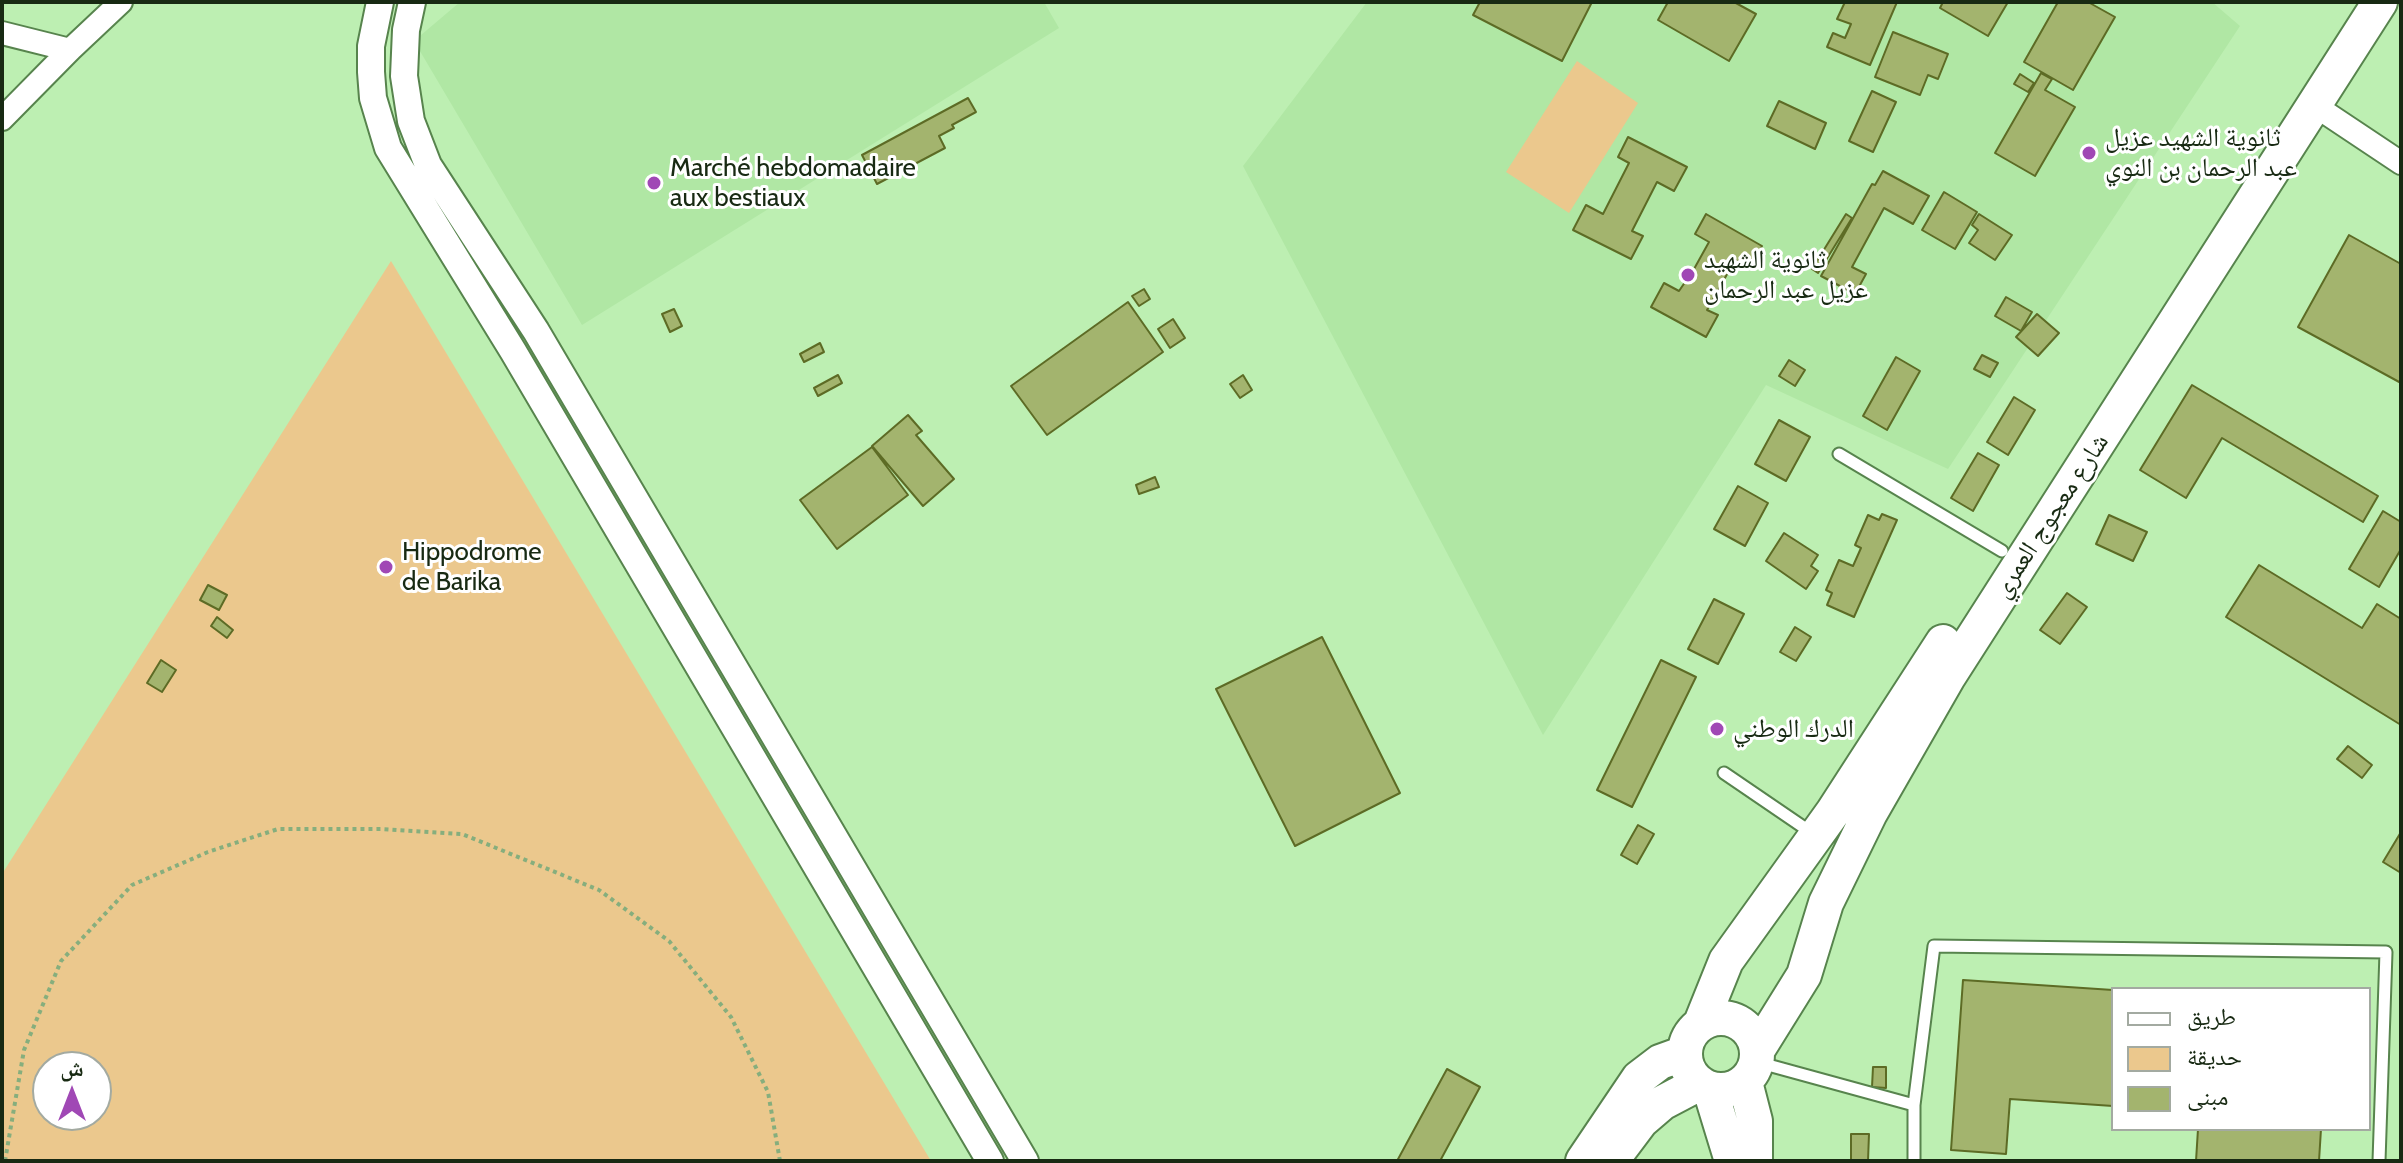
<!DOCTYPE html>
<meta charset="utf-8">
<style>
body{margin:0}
#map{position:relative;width:2403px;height:1163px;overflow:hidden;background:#bdefb2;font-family:Cabin,"Noto Naskh Arabic",sans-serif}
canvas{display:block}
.frame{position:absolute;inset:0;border:4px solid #182a13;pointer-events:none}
.legend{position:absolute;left:2111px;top:987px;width:260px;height:144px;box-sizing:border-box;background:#fff;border:2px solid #a3aaa1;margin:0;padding:10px 14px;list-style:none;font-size:24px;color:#182a13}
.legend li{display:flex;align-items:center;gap:16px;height:40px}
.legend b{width:40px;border:2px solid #a3aaa1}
.north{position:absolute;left:32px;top:1051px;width:80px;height:80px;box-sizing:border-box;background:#fff;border:2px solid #a3aaa1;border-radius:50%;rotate:0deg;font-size:22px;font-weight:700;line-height:32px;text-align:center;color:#182a13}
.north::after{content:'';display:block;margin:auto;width:28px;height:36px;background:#a048b5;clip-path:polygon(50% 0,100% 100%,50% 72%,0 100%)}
</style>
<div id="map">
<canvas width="2403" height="1163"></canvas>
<div class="frame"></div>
<ul class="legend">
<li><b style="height:10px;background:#fff"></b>طريق</li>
<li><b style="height:22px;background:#ebc88d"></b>حديقة</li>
<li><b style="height:22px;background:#a3b46e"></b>مبنى</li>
</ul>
<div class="north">ش</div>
</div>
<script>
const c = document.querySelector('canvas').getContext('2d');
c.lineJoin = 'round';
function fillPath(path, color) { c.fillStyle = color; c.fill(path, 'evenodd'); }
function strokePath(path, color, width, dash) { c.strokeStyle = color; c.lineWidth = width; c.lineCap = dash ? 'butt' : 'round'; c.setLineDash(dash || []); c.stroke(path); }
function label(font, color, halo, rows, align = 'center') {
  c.font = font + ' Cabin,"Noto Naskh Arabic",sans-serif'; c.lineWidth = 6; c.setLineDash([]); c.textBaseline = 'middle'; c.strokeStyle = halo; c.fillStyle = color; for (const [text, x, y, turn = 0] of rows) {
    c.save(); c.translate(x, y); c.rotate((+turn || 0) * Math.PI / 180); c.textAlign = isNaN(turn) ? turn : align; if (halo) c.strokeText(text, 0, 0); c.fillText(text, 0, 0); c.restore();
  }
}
fillPath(new Path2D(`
 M460,2H1044L1059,28L582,325L414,41Z
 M1367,2H2212L2240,26L1948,469L1766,385L1543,735L1243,166Z`), '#b0e7a4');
fillPath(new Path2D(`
 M1577,61L1638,103L1569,213L1506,172Z
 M391,261L931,1161H2V874ZM48,1067H96V1115H48Z`), '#ebc88d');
const building = new Path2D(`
 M1480,2H1592L1562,61L1473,15Z
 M1668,2H1734L1756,14L1729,61L1658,20Z
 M1845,2H1897L1870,65L1827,47L1833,33L1845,38L1851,24L1837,19Z
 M1943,2H2008L1988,36L1940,8Z
 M2058,2H2088L2115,17L2073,90L2024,62Z
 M1893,32L1948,54L1938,79L1928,75L1920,95L1875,77Z
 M2041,73L2052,79L2045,90L2075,107L2035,176L1995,153Z
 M2020,74L2034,83L2028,92L2014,84Z
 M1872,91L1896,102L1873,152L1849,141Z
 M968,98L976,112L952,125L954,128L939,136L945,148L877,184L862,155Z
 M1779,101L1826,123L1815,149L1767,126Z
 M1628,137L1687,167L1674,191L1657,182L1632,231L1643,236L1631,259L1573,230L1586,205L1603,214L1629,163L1618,157Z
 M1883,171L1929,196L1913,224L1884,208L1852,267L1866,274L1855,294L1821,276L1872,184L1875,185Z
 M1944,192L1977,212L1955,249L1922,230Z
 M1706,214L1762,246L1750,268L1735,260L1707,310L1718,315L1706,337L1651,307L1664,283L1679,291L1694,269L1709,242L1695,234Z
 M1846,214L1852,218L1818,273L1812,269Z
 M1979,214L2012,235L1995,260L1969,243L1978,230L1972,225Z
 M2349,235L2401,264V383L2298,327Z
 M1144,289L1150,299L1139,306L1132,296Z
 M2006,297L2032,312L2021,331L1995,316Z
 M1128,302L1163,352L1047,435L1011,386Z
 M674,309L682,326L670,332L662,314Z
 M2037,314L2059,333L2038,356L2016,337Z
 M1173,319L1185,338L1170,348L1158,329Z
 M820,343L824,352L804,362L800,354Z
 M1982,355L1998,363L1990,377L1974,369Z
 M1896,357L1920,371L1887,430L1863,416Z
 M1789,360L1805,370L1795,386L1779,376Z
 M838,375L842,383L818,396L814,388Z
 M1243,375L1252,390L1240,398L1230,384Z
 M2192,385L2378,496L2363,522L2222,438L2186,498L2140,470Z
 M2014,397L2035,410L2008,455L1987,442Z
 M908,415L922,431L916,435L954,479L923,506L872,446Z
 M1779,420L1810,437L1786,481L1755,464Z
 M872,447L908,495L837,549L800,500Z
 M1978,453L1999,465L1973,511L1951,498Z
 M1155,477L1159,487L1139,494L1136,485Z
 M1738,486L1768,503L1745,546L1714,529Z
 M2383,511L2401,522V549L2379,587L2349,569Z
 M1882,514L1897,520L1854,617L1827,605L1832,593L1826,590L1839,560L1853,566L1861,548L1855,545L1868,515L1879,520Z
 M2109,515L2147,532L2133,561L2096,544Z
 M1784,533L1818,555L1811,566L1818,571L1806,589L1766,561Z
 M2259,565L2362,628L2377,604L2401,619V725L2226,617Z
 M208,585L227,595L219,610L200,600Z
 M2067,593L2087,607L2060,644L2040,630Z
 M1714,599L1744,614L1718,664L1688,649Z
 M217,617L233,630L227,638L211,626Z
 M1795,627L1811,637L1796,661L1780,652Z
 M1322,637L1400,793L1295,846L1216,689Z
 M161,660L176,670L162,692L147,683Z
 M1661,660L1696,677L1632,807L1597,790Z
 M2348,746L2372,765L2362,778L2337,759Z
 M1638,825L1654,834L1637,864L1621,855Z
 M2401,832V873L2383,862Z
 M1963,980L2113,990V1106L2010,1099L2006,1154L1951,1150Z
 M1873,1067H1886V1088L1872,1087Z
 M1447,1069L1480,1087L1440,1161H1397Z
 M2198,1129H2321L2319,1161H2196Z
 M1851,1134H1869L1868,1161H1851Z`);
fillPath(building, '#a3b46e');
strokePath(building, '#5d6b25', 2);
const service = new Path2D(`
 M1839,454L2002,551
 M1724,773L1812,833
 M1757,1062L1914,1105
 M1914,1161V1105L1934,946L2386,952L2379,1161`);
const minor = new Path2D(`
 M2,33L70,50
 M2314,105L2401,163
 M2,119L70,50L121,2`);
const tertiary = new Path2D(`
 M380,2L371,46V72L373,98L388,148L513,351L990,1161
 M412,2L406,30L404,76L411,121L428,165L536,331L1025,1161`);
const primary = new Path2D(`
 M1685 1054a36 36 0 1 1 72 0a36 36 0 1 1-72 0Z
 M1701,1023L1726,961L1833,812L1943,642
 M1758,1049L1804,975L1826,903L1870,813L1948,677L2380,2
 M1745,1082L1755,1121V1161
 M1710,1089L1732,1161
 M1583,1161L1639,1078L1660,1062L1685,1053
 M1611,1161L1641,1121L1662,1103L1700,1083`);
strokePath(service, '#57844d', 15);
strokePath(minor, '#57844d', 26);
strokePath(tertiary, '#57844d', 30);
strokePath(primary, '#57844d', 38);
strokePath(new Path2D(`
 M5,1161L24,1050L61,961L132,885L208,852L278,829H382L462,834L599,890L669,941L731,1017L768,1092L780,1161`), '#86ae7d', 4, [4, 4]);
strokePath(service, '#fff', 11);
strokePath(minor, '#fff', 22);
strokePath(tertiary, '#fff', 26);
strokePath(primary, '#fff', 34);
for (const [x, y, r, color] of [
 [2089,153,8,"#a048b5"],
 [654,183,8,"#a048b5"],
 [1688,275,8,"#a048b5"],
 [386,567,8,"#a048b5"],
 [1717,729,8,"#a048b5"]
]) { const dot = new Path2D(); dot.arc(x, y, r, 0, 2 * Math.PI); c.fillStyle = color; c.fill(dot); strokePath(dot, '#fff', 3); }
label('26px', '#182a13', '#fff', [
 ["ثانوية الشهيد عزيل",2105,138],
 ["عبد الرحمان بن النوي",2105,168],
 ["Marché hebdomadaire",670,168],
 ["aux bestiaux",670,198],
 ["ثانوية الشهيد",1704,260],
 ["عزيل عبد الرحمان",1704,290],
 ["Hippodrome",402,552],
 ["de Barika",402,582],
 ["الدرك الوطني",1733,729]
], 'left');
label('26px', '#182a13', '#fff', [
 ["شارع معجوج العمري",2051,516,-57]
]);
</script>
